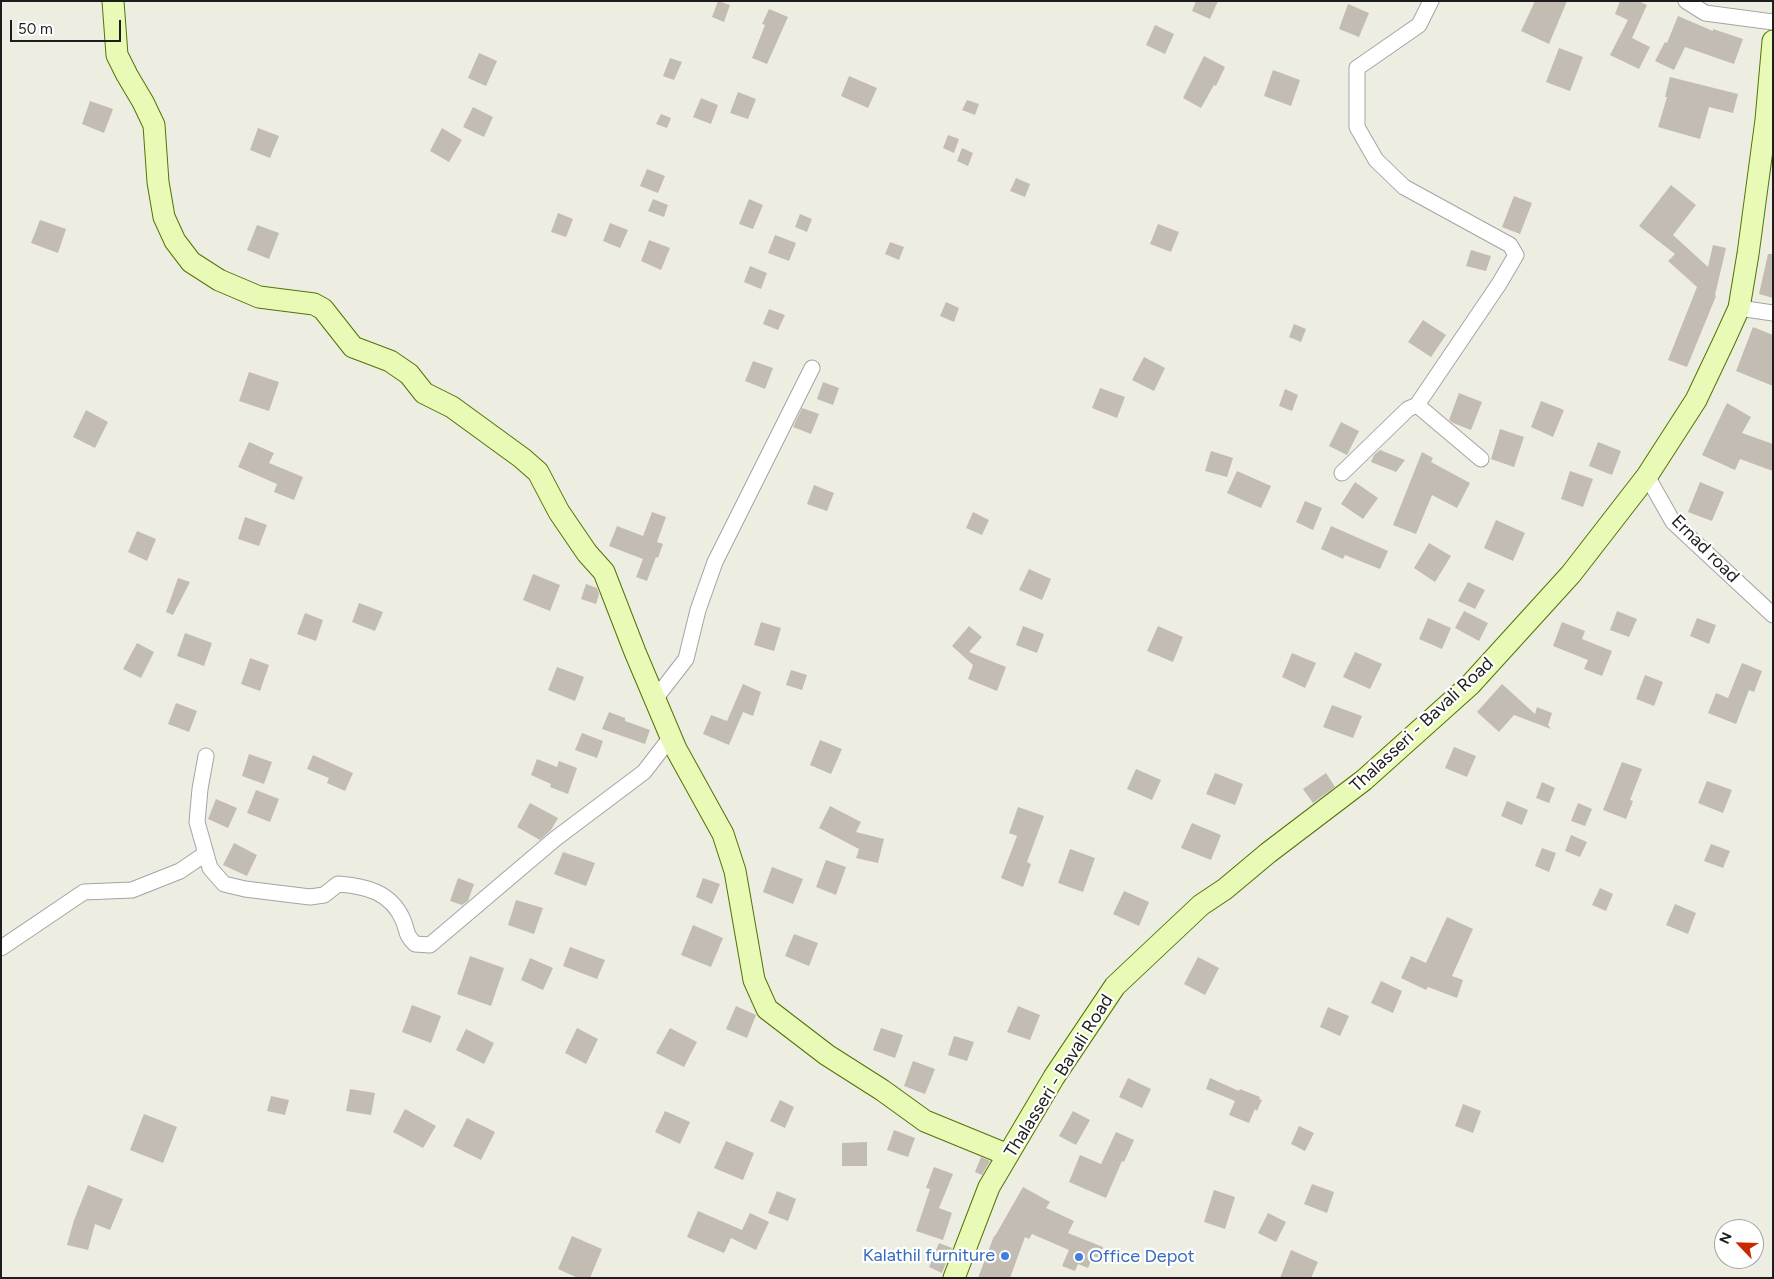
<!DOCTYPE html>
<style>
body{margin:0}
#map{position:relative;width:1774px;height:1279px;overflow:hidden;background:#eeede2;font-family:Figtree,sans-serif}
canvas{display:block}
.frame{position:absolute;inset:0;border:2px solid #1d1d1d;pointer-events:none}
.north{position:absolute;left:1714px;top:1219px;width:50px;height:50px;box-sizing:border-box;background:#fff;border:1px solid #a5a5a5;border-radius:50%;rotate:294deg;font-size:14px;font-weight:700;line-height:20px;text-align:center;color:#1d1d1d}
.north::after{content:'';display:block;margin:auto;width:18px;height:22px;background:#c92900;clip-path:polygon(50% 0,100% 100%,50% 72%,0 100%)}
.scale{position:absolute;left:10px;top:20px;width:111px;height:22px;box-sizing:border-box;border:2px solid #1d1d1d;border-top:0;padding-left:6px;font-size:15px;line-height:18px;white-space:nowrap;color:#1d1d1d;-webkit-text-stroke:4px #fff;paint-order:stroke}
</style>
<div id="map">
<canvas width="1774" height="1279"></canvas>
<div class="frame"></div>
<div class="north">N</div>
<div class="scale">50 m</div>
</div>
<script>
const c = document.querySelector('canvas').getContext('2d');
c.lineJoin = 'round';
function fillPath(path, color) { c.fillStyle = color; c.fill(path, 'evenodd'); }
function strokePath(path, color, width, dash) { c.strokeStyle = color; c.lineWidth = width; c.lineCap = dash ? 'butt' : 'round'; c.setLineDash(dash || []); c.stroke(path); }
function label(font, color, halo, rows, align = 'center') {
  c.font = font + ' Figtree,sans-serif'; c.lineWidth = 4.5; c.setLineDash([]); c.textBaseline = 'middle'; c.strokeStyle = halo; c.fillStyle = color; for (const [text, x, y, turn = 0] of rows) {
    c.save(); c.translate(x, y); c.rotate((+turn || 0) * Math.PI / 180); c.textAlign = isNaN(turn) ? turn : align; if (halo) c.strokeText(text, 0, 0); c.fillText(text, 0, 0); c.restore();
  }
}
fillPath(new Path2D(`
 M718,1L730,5L724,22L712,17Z
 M1196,1H1218L1210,19L1192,11Z
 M1535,1H1567L1549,44L1521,31Z
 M1620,1H1638L1647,5L1632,38L1650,47L1639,69L1610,55L1628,20L1615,14Z
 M1348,4L1369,13L1359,37L1339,29Z
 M769,9L788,17L767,64L752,58L765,25L762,24Z
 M1678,16L1713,31V29L1743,39L1734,64L1685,47L1674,70L1655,61L1665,42L1667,43Z
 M1155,25L1174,34L1165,54L1146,45Z
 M1559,48L1583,57L1570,91L1546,82Z
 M479,53L497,61L486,86L468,78Z
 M1204,56L1225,67L1216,86L1214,85L1201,108L1183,98Z
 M670,58L682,62L674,80L663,76Z
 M1273,70L1300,80L1291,106L1264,96Z
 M849,76L877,88L868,108L841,96Z
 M1670,77L1738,94L1733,113L1709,107L1700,139L1658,127L1667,97H1665Z
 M738,92L756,99L748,119L730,113Z
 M701,98L718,105L711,124L693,117Z
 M967,100L979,104L975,115L962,110Z
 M90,101L113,109L104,133L82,124Z
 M473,107L493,117L484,137L463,127Z
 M661,114L671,118L667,128L656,124Z
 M258,128L279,136L270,158L250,150Z
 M442,128L462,140L449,162L430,151Z
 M948,135L959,139L954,153L943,148Z
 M962,148L973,153L968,166L957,161Z
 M647,169L665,176L658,193L640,186Z
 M1016,178L1030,184L1025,197L1010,191Z
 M1671,185L1696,205L1673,235L1708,267L1713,245L1726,248L1715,295L1716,296L1687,367L1668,360L1697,287L1668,261L1675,254L1639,226Z
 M1514,196L1532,203L1520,234L1502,227Z
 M653,199L668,205L664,217L648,211Z
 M749,199L763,205L753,229L739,224Z
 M558,213L573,219L566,237L551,232Z
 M800,214L812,219L807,232L795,227Z
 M40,220L66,229L58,253L31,243Z
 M610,223L628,230L620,248L603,241Z
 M1158,224L1179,232L1171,252L1150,244Z
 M257,225L279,233L269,259L247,250Z
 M775,235L796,243L789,261L768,253Z
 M649,240L670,248L661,270L641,261Z
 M890,242L904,247L899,260L885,254Z
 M1471,250L1491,256L1486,271L1466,266Z
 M1768,254H1773V298L1759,294Z
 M750,266L767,273L761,289L744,282Z
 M946,302L959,308L954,322L940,316Z
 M769,309L785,315L778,330L763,324Z
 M1423,320L1446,335L1431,357L1408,342Z
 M1294,324L1306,329L1301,342L1289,337Z
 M1753,327L1773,335V386L1736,371Z
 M1144,357L1165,368L1154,391L1132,380Z
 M753,361L773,368L765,389L745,381Z
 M249,372L279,382L269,411L239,401Z
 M823,382L839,388L833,405L817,399Z
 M1100,388L1125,397L1117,418L1092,408Z
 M1285,389L1298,395L1292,411L1279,406Z
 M1459,393L1482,402L1471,430L1453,423L1449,420Z
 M1541,401L1564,410L1553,437L1531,427Z
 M1727,403L1751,417L1742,433L1773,444V471L1740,459L1735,470L1702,455Z
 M802,408L819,414L811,434L793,427Z
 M86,410L108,422L95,448L73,437Z
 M1341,422L1359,431L1347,455L1329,446Z
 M1500,429L1524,437L1514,467L1491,459Z
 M249,442L274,453L269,463L303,477L294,500L274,492L277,484L238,467Z
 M1598,442L1621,451L1612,475L1589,466Z
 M1380,450L1405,460L1396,472L1371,462L1374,455Z
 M1211,451L1233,458L1227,477L1205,471Z
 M1422,452L1433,458L1431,462L1470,483L1457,508L1432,495L1416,534L1393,525Z
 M1237,471L1271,486L1261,508L1227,493Z
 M1570,471L1593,479L1583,507L1561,499Z
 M1355,482L1378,498L1363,519L1341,504Z
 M1700,482L1724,492L1712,521L1688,512Z
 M814,485L834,493L827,511L807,504Z
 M1305,501L1322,508L1313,530L1296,522Z
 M652,512L666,517L657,542L663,544L658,558L656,557L647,581L636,577L643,559L609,546L617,526L643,536Z
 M973,512L989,520L982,535L966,528Z
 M245,517L267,525L259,546L238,539Z
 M1496,520L1525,533L1513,561L1484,548Z
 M1331,526L1388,551L1380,569L1345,555L1343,559L1321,549Z
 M137,531L156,539L147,561L128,552Z
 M1429,543L1451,556L1435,582L1414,568Z
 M1029,569L1051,579L1042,600L1019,590Z
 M533,574L560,585L550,611L523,600Z
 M178,578L190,582L173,615L166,612Z
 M1468,582L1485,590L1475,609L1458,601Z
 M586,584L597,588L599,594L596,604L581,599Z
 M359,603L383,612L375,631L352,622Z
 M1464,611L1488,623L1479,641L1455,628Z
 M1617,611L1637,619L1629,637L1610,630Z
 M305,613L323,620L316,641L297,634Z
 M1428,618L1451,628L1442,649L1419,639Z
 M1697,618L1716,625L1709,644L1690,636Z
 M761,622L781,628L774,651L754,645Z
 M1562,622L1585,631L1582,639L1612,651L1602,676L1584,669L1588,660L1553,646Z
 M969,626L982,637L969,652L1006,667L997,691L968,679L973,665L952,646Z
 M1023,626L1044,634L1037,653L1016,645Z
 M1158,626L1183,637L1173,662L1147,651Z
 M185,633L212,643L204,666L177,656Z
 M137,643L154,652L141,678L123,669Z
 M1355,652L1382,664L1370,689L1343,677Z
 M1292,653L1316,663L1305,688L1282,677Z
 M250,658L269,665L260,691L241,684Z
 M1742,663L1762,671L1754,692L1749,690L1736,724L1708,713L1716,693L1728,698Z
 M557,667L584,677L575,701L548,690Z
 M791,670L807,675L802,690L786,685Z
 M1645,675L1663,682L1654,706L1636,699Z
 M743,684L761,692L753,716L743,712L729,745L703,734L711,715L727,721Z
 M1502,684L1535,714L1537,707L1552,713L1548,725L1551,729L1514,715L1499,732L1477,712Z
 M176,703L197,711L189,732L168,724Z
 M1332,705L1362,716L1353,738L1323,727Z
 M609,712L625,718V721L650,730L645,744L602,729Z
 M582,733L603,741L597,758L575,750Z
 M820,740L842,749L831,774L810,765Z
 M1454,747L1476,756L1467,777L1445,768Z
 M249,754L272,762L264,784L242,776Z
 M313,755L353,773L345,791L327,783L329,778L307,769Z
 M537,759L557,767L559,761L577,768L568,794L550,787L551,784L531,775Z
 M1622,762L1642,769L1630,800L1633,801L1626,819L1603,810Z
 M1136,769L1161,780L1152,800L1127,789Z
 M1215,773L1243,784L1235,805L1206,794Z
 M1326,773L1335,787L1313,803L1303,789Z
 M1707,781L1732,790L1723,813L1698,803Z
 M1542,782L1555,788L1549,803L1536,798Z
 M256,790L279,799L270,822L247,813Z
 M216,799L237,808L228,828L208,819Z
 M1507,801L1528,810L1522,825L1501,816Z
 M530,803L558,818L551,830L540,840L517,827Z
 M1578,803L1592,809L1585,826L1571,821Z
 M830,806L861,822L856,832L884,839L878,863L856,858L859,849L819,828Z
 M1018,807L1044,816L1027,862L1031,864L1023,887L1001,878L1017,836L1009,833Z
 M1192,823L1221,835L1211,860L1181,848Z
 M1571,835L1587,842L1580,857L1565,851Z
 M234,843L257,855L247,876L223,865Z
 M1711,844L1730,851L1723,868L1704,861Z
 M1542,848L1556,853L1549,872L1535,866Z
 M1070,849L1095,858L1083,892L1058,883Z
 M563,852L595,863L586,886L554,874Z
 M826,860L846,867L836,895L816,887Z
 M772,867L803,879L793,904L763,892Z
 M458,878L474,884L468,901L462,905L450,901Z
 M703,878L720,884L712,904L696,897Z
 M1600,888L1613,894L1606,911L1592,905Z
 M1124,891L1149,902L1139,926L1113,914Z
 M516,900L543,908L534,934L508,925Z
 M1675,904L1696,913L1688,934L1666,925Z
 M1447,917L1473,929L1452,976L1463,980L1457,998L1428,987L1426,990L1401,978L1411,956L1426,963Z
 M693,925L723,938L711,967L681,955Z
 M794,934L818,943L809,966L785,956Z
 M570,947L605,960L597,979L563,966Z
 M470,956L504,968L491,1006L457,994Z
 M1198,957L1219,968L1205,995L1184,984Z
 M530,958L553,968L543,990L521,980Z
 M1381,981L1402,991L1393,1013L1371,1003Z
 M412,1005L441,1016L431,1043L402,1032Z
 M736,1006L756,1015L747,1038L726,1029Z
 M1018,1006L1040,1015L1030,1040L1007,1032Z
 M1328,1007L1349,1016L1340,1036L1320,1027Z
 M577,1028L598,1039L586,1064L565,1053Z
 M670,1028L697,1042L684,1067L656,1053Z
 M881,1028L903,1035L895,1058L873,1050Z
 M466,1029L494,1043L484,1064L456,1050Z
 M954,1036L974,1042L967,1061L948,1055Z
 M913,1061L935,1069L925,1094L904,1086Z
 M1128,1078L1151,1089L1142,1108L1119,1097Z
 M1210,1078L1239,1091L1240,1089L1260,1097L1259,1099L1262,1100L1257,1111L1255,1109L1249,1123L1229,1115L1235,1101L1206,1089Z
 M350,1089L375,1093L371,1115L346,1111Z
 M271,1096L289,1100L285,1115L267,1111Z
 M780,1100L794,1107L785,1128L770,1121Z
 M1463,1104L1481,1111L1473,1133L1455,1126Z
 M405,1109L436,1126L423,1148L393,1132Z
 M665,1111L690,1122L680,1144L655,1132Z
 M1073,1111L1090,1120L1076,1145L1059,1136Z
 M144,1114L177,1127L163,1163L130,1150Z
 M467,1118L495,1132L481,1160L453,1146Z
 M1299,1126L1314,1133L1305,1151L1291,1144Z
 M894,1130L915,1138L908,1157L887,1150Z
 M1116,1132L1134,1140L1124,1162L1122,1161L1106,1198L1069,1182L1080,1155L1101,1164Z
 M726,1141L754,1153L743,1180L714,1168Z
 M867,1142V1166H842V1143Z
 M981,1157L990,1161L982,1175L975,1172Z
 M934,1167L953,1174L939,1208L952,1213L943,1240L916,1231L930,1189L926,1188Z
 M1312,1184L1334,1192L1327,1213L1304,1204Z
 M88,1185L123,1199L110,1230L95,1224L88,1250L67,1245L74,1220Z
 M1023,1187L1050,1202L1046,1208L1074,1221L1068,1233L1103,1247L1099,1258L1093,1256L1088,1268L1078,1264L1075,1271L1062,1266L1069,1250L1032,1234L1029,1239L1025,1237L1010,1278H978L994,1236H995Z
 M1214,1190L1235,1197L1225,1229L1204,1222Z
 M777,1191L796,1199L788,1221L768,1213Z
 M698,1211L742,1230L750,1213L769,1222L756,1250L731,1238L724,1253L687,1237Z
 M1268,1213L1286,1222L1276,1242L1258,1233Z
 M572,1236L602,1249L590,1278H578L558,1269Z
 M939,1243L952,1248L942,1273L929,1267Z
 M1291,1250L1318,1262L1311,1278H1280Z`), '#c3bcb2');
const street = new Path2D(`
 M1686,1L1705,13L1773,22
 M1739,308L1773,313
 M1417,405L1481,459
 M1342,473L1408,409L1417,405L1499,284L1516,255L1510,245L1404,187L1376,160L1357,127V68L1419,25L1431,1
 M1647,476L1673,522L1773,615
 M655,699L686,659L698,610L715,562L812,368
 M206,756L200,789L197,822L210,868L224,884L245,889L310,897L324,895L338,884C366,886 391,892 403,920C408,932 405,934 415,944L430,945L555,839L644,772L671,737
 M1,948L84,892L132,890L180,871L205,854`);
const secondary = new Path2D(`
 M113,1L117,55L127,75L143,102L154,125L158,182L164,217L175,241L191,262L219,280L259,297L314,304L323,309L353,347L390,361L409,374L424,393L452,407L522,458L538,472L559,512L587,553L604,572L635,652L676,749L723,834L735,871L754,980L767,1009L827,1055L882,1090L925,1121L1008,1155
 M954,1278L989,1187L1054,1077L1115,986L1201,905L1225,889L1268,853L1364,780L1470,685L1571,574L1647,476L1696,400L1724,341L1739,308L1748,254L1766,120L1773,41`);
strokePath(street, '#a4a4a4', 17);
strokePath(secondary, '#517404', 23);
strokePath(street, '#fff', 15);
strokePath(secondary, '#e8fab5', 21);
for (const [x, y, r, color] of [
 [1005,1256,5,"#3f7fe0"],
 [1079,1257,5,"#3f7fe0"]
]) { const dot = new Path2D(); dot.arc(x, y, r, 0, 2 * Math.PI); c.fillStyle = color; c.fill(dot); strokePath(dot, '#fff', 2); }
label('18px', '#1d1d1d', '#fff', [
 ["Ernad road",1705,549,45],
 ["Thalasseri - Bavali Road",1422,725,-43],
 ["Thalasseri - Bavali Road",1059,1076,-58]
]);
label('18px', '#366cbe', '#fff', [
 ["Kalathil furniture",995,1256],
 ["Office Depot",1089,1257,"left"]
], 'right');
</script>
